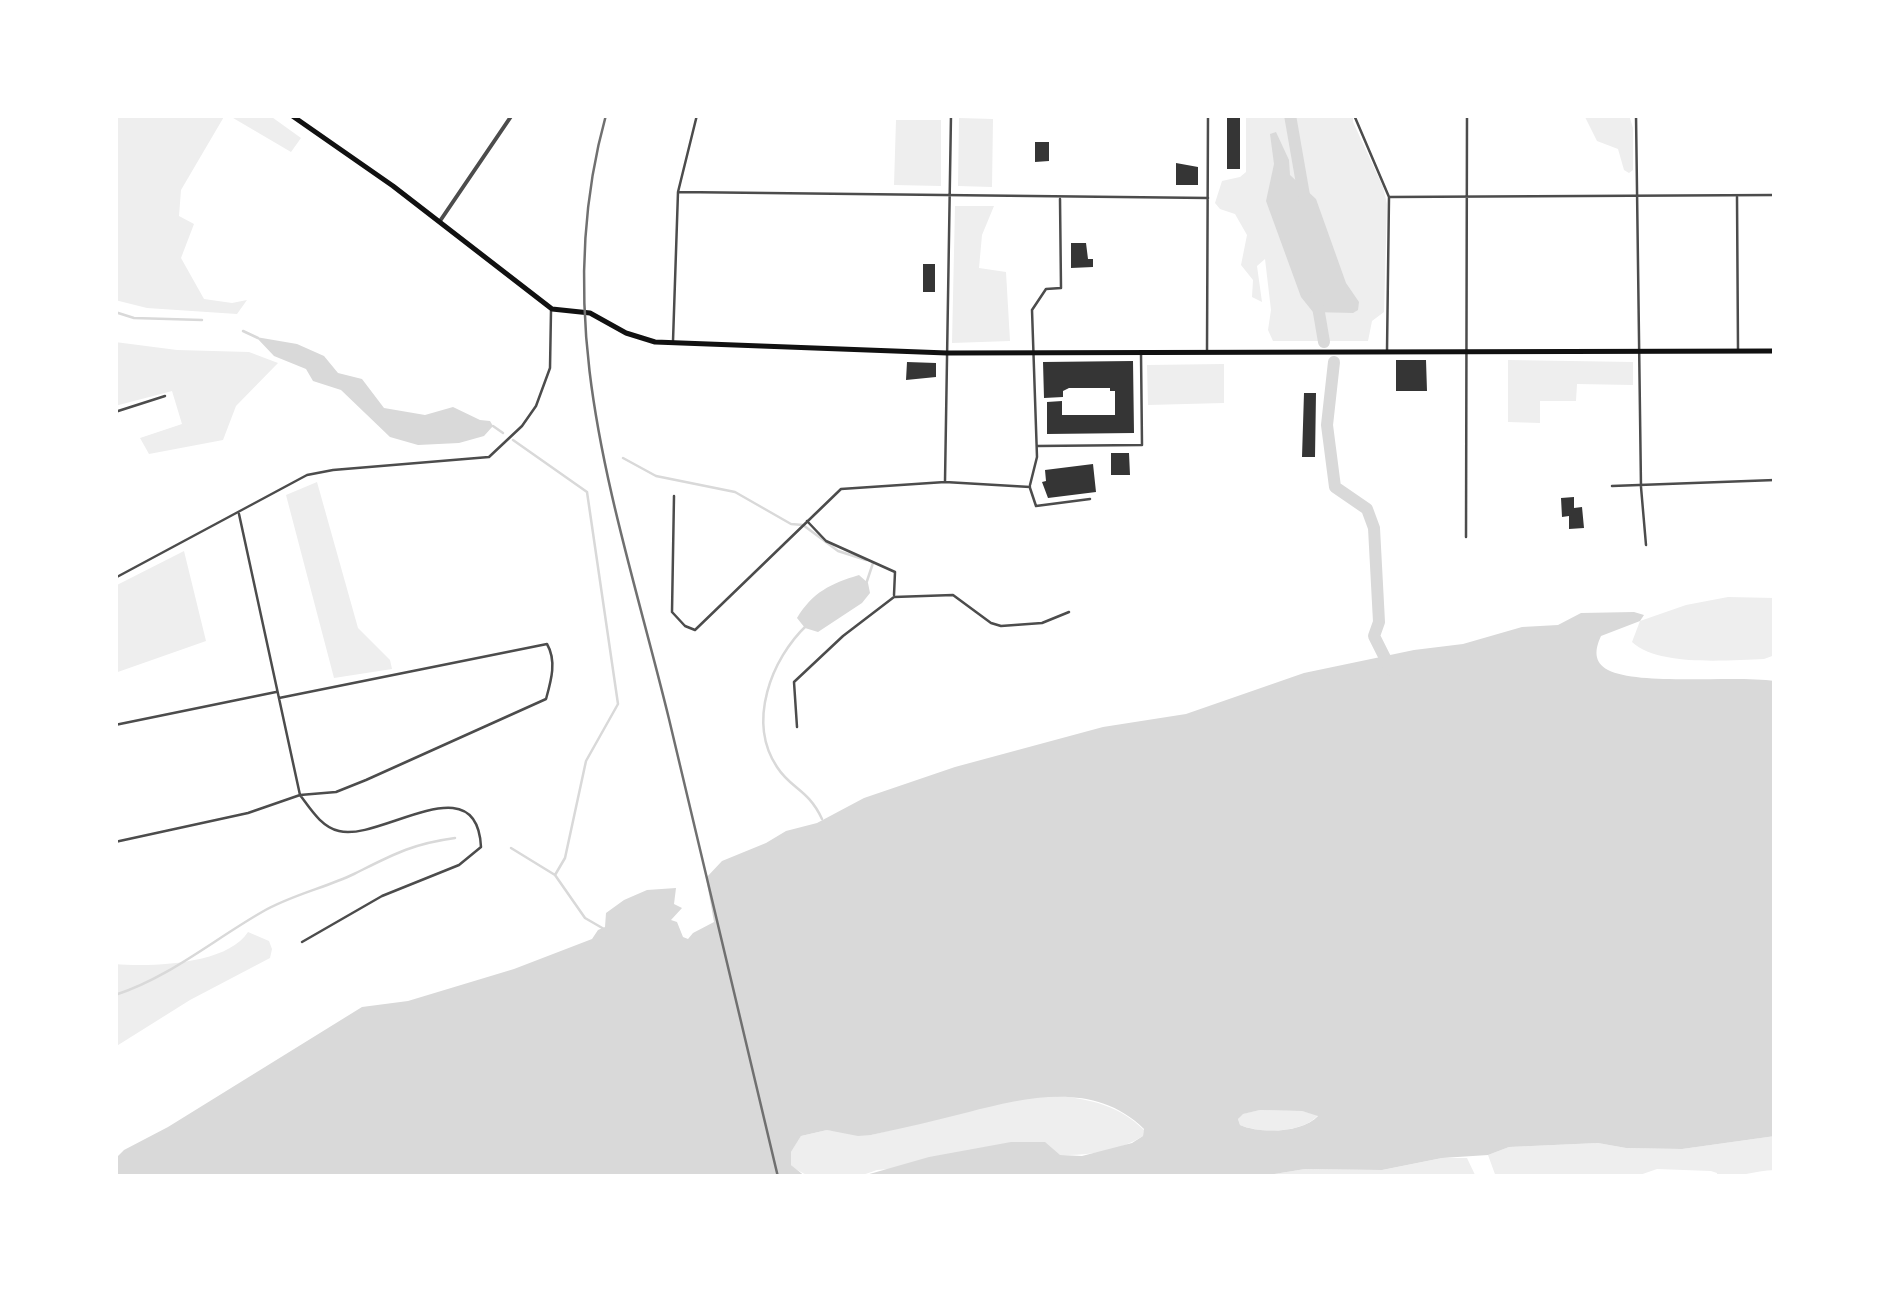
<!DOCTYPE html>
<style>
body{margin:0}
#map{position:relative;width:1890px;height:1292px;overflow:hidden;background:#fff;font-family:Manrope,sans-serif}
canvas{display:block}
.frame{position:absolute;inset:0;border:118px solid #fff;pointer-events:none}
</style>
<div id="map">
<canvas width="1890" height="1292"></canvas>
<div class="frame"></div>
</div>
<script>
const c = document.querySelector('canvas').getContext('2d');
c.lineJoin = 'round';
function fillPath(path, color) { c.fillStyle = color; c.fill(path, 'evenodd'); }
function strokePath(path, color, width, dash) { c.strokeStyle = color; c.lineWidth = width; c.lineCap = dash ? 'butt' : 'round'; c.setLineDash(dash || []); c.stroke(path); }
fillPath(new Path2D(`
 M115,115H225L181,190L179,216L194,224L181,258L204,299L232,303L247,300L237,314L147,308L115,300Z
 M228,115H269L301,138L291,152Z
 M1246,115H1353V122L1383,187L1387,204L1384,312L1372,321L1368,341H1273L1268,330L1271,310L1265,259L1257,266L1262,302L1252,297L1253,280L1241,265L1247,235L1235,214L1220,209L1215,203L1222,181L1240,177L1246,172Z
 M1584,115H1629L1633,128V170L1629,173L1624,170L1618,149L1597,141Z
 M959,118L993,119L992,187L958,186Z
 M896,120H941V186L894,185Z
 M955,206H994L982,235L979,268L1006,272L1010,341L952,343Z
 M115,342L177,350L249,352L278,363L236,406L223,440L149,454L140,438L182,424L172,391L115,406Z
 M1508,360L1633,362V385L1577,384L1576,401H1540V423L1508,422Z
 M1224,364V403L1148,405L1147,365Z
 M317,482L358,628L390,660L392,669L334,678L286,495Z
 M184,551L206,641L115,673V586Z
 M1728,597L1775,598V655L1764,659C1729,660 1659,667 1632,642L1640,621L1686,605Z
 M248,932L269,941L272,949L270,958L190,1000L115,1047V964C150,967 227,965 248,932Z
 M1058,1096C1091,1099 1120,1106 1144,1130L1143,1136C1120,1151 1087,1156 1060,1155L877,1170C852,1180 811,1185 791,1165V1152L801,1136L827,1130L871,1135L1016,1099Z
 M1260,1110L1302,1111L1318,1115C1304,1133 1260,1134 1240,1125L1238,1119L1242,1114Z
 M1775,1136V1170C1753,1171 1739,1177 1717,1177V1173L1711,1171L1657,1169L1634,1177H1496L1488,1155L1509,1147L1598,1143L1626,1148L1682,1149Z
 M1442,1158H1467L1476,1177H1256L1305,1169L1382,1170Z`), '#eee');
fillPath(new Path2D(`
 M1276,132L1289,160L1290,175L1316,199L1346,283L1359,302L1358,310L1353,313L1313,312L1301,297L1266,201L1274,164L1270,134Z
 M256,337L297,344L324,356L338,373L362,379L384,408L425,415L453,407L480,420L490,421L493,426L484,436L459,443L418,445L390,437L341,390L313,381L306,369L274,356Z
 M859,575L868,583L870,593L862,603L818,632L805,628L797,618C813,592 830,584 859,575Z
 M1634,612L1644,615L1640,621L1601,636C1595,649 1593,662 1608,670C1639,686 1734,675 1775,681V1136L1682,1149L1626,1148L1598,1143L1509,1147L1488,1155L1442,1158L1382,1170L1305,1169L1256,1177H859L929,1157L1011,1142H1045L1060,1155L1082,1156L1132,1143L1143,1136L1144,1129C1095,1081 1028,1097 969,1112C937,1120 904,1128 871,1135L858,1136L827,1130L801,1136L791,1152V1165L806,1177H115V1159L124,1150L168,1127L362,1007L408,1001L514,969L592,939L598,930L605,927L606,913L624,900L647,890L676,888L674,904L682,908L671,920L677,922L683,937L688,939L693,933L714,922L706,878L722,861L766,843L786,831L817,823L864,798L955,767L1103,727L1186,714L1304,673L1414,650L1463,644L1522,627L1558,625L1581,613ZM1260,1110L1302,1111L1318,1116C1303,1133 1260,1134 1240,1125L1238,1119L1243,1114Z`), '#d9d9d9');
strokePath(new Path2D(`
 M115,312L134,318L202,320
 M243,331L258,338
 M493,426L503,433
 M513,440L587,492L618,704L586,761L565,858L555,875
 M623,458L656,476L735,492L791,524L803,525L838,551L866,560
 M866,584L873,563
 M807,625C771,659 747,722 777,767C791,789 808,789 822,819
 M511,848L555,875L585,918L604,929
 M115,995C170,977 213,940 262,912C291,895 325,888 354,874C392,855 411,844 455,838`), '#d9d9d9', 2.5);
strokePath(new Path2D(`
 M1290,115L1305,201
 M1316,295L1324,342
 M1334,362L1327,425L1335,487L1367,509L1374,528L1379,622L1374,636L1391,670`), '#d9d9d9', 12);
fillPath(new Path2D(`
 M1227,115H1240V169H1227Z
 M1035,142H1049V161L1035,162Z
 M1176,163L1198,167V185H1176Z
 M1071,243H1086L1088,259H1093V267L1071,268Z
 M923,264H935V292H923Z
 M1396,360H1426L1427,391H1396Z
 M1133,361L1134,433L1047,434V402L1062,401V415H1115V391H1110V388H1069L1063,391V397L1044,398L1043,362Z
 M907,362L936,363V377L906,380Z
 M1304,393H1316L1315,457H1302Z
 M1111,453H1129L1130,475H1111Z
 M1093,464L1096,492L1048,498L1042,482L1046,481L1045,470Z
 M1574,497V508L1582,507L1584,528L1569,529V516L1562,517L1561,498Z`), '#353535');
strokePath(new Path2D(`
 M1354,115L1389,197L1387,351
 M1636,115L1641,487L1646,545
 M678,192L1208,198
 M1389,197L1775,195
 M1737,197L1738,349
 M673,341L678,192L697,115
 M1207,351L1208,115
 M115,412L165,396
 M1037,446L1142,445L1141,353
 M945,481L951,115
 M1030,485L1037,457L1032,310L1046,289L1061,288L1060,199
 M1612,486L1775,480
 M1030,488L1036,506L1090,499
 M674,496L672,612L685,626L695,630L841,489L945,482L1030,487
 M239,514L300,795C310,808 321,827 339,831C380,842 477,763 481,847L459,865L382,896L302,942
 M807,521L826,541L895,572L894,595
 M1466,537L1467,115
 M115,578L307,475L333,470L489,457L522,426L536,406L550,368L551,311
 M115,725L276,692
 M797,727L794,682L843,636L894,597L953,595L991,623L1001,626L1042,623L1069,612
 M115,842L248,813L300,795L336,792L366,780L546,699C551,681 557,661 547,644L279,698`), '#4c4c4c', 2.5);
strokePath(new Path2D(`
 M440,221L512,115`), '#4c4c4c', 4);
strokePath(new Path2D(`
 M291,115L393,186L552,309L590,313L626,333L655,342L947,353L1775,351`), '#111', 5);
strokePath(new Path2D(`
 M606,115C547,327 619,514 669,719C706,871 742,1024 778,1177`), '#707070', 2.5);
</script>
